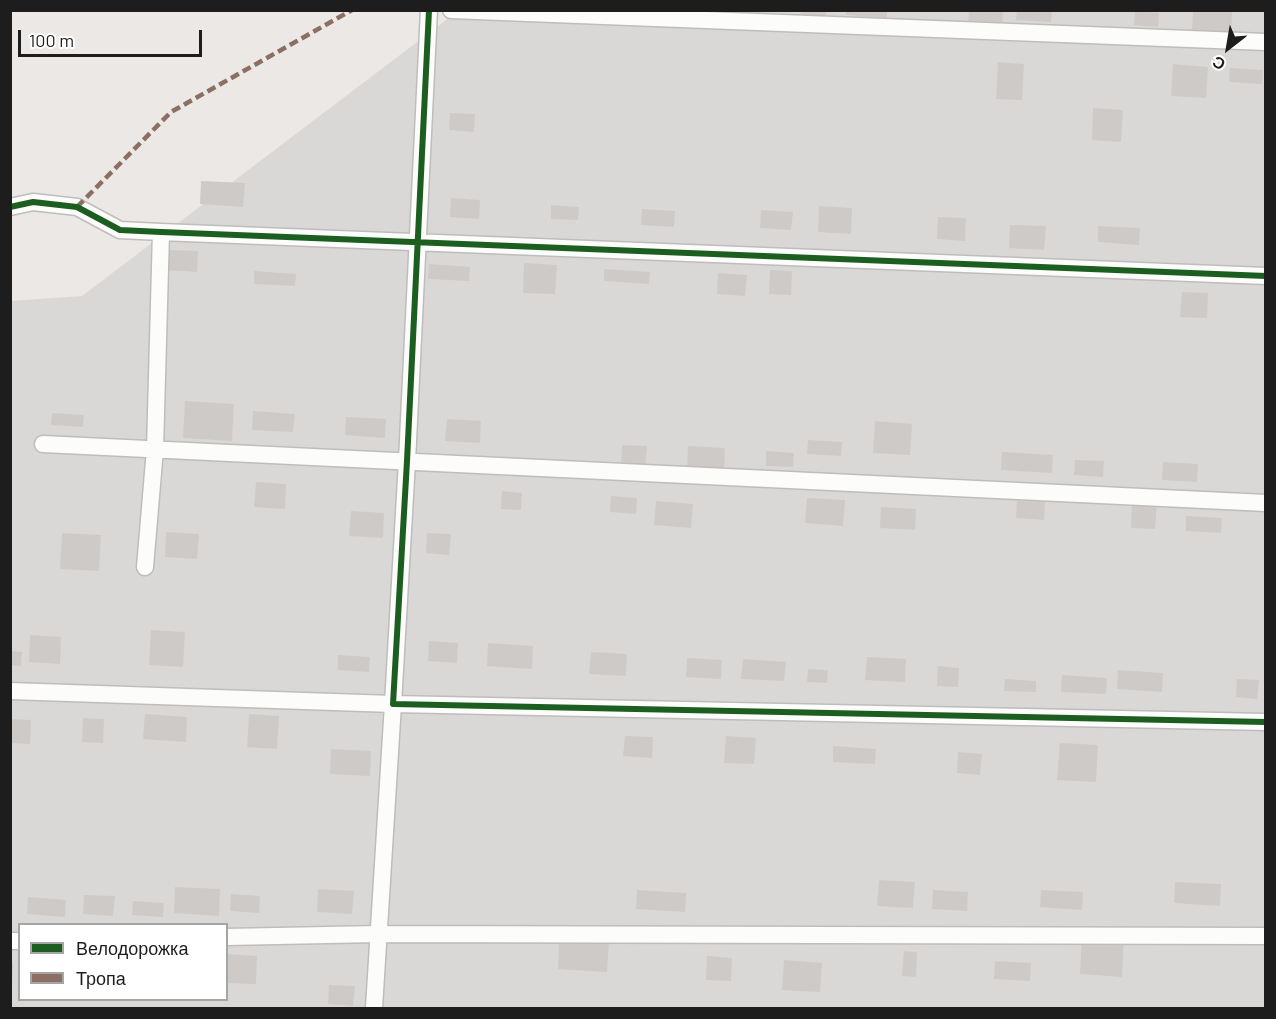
<!DOCTYPE html>
<meta charset="utf-8">
<style>
body{margin:0}
#map{position:relative;width:1276px;height:1019px;overflow:hidden;background:#ebe8e5;font-family:Barlow,sans-serif}
canvas{display:block}
.frame{position:absolute;inset:0;border:12px solid #1d1d1d;pointer-events:none}
.legend{position:absolute;left:18px;top:923px;width:210px;height:78px;box-sizing:border-box;background:#fff;border:2px solid #a5a5a5;margin:0;padding:8px 10px;list-style:none;font-size:18px;color:#1d1d1d}
.legend li{display:flex;align-items:center;gap:12px;height:30px}
.legend b{width:30px;border:2px solid #a5a5a5}
.north{position:absolute;left:1198px;top:18px;width:60px;height:60px;-webkit-text-stroke:4px #fff;paint-order:stroke;rotate:211deg;font-size:16px;font-weight:700;line-height:24px;text-align:center;color:#1d1d1d}
.north::after{content:'';display:block;margin:auto;width:21px;height:27px;background:#1d1d1d;clip-path:polygon(50% 0,100% 100%,50% 72%,0 100%)}
.scale{position:absolute;left:18px;top:30px;width:184px;height:27px;box-sizing:border-box;border:3px solid #1d1d1d;border-top:0;padding-left:8px;font-size:18px;line-height:21px;white-space:nowrap;color:#1d1d1d;-webkit-text-stroke:4px #fff;paint-order:stroke}
</style>
<div id="map">
<canvas width="1276" height="1019"></canvas>
<div class="frame"></div>
<ul class="legend">
<li><b style="height:8px;background:#1b5e20"></b>Велодорожка</li>
<li><b style="height:8px;background:#8d6e63"></b>Тропа</li>
</ul>
<div class="north">С</div>
<div class="scale">100 m</div>
</div>
<script>
const c = document.querySelector('canvas').getContext('2d');
c.lineJoin = 'round';
function fillPath(path, color) { c.fillStyle = color; c.fill(path, 'evenodd'); }
function strokePath(path, color, width, dash) { c.strokeStyle = color; c.lineWidth = width; c.lineCap = dash ? 'butt' : 'round'; c.setLineDash(dash || []); c.stroke(path); }
fillPath(new Path2D(`
 M458,11H1265V1008H11V301L82,296ZM20,924H226V1000H20Z`), '#dad8d7');
fillPath(new Path2D(`
 M801,10H826V18L800,17Z
 M846,10H887V18L846,15Z
 M969,10H1003L1002,28L968,26Z
 M1017,10H1052L1051,22L1016,20Z
 M1193,10L1232,12L1231,34L1192,32Z
 M1135,11L1159,13L1158,27L1134,25Z
 M998,62L1024,64L1022,100L996,99Z
 M1173,64L1208,67L1206,98L1171,96Z
 M1230,68L1263,70L1262,84L1229,82Z
 M1093,108L1123,110L1121,142L1092,140Z
 M450,113L475,114L474,132L449,130Z
 M201,181L245,183L243,207L200,204Z
 M451,198L480,200L479,219L450,217Z
 M551,205L579,207L578,220L551,219Z
 M819,206L852,208L851,234L818,232Z
 M642,209L675,211L674,227L641,225Z
 M761,210L793,212L791,230L760,228Z
 M938,217L966,218L965,241L937,239Z
 M1010,225L1046,226L1044,250L1009,248Z
 M1098,226L1140,228L1139,245L1098,242Z
 M168,250L198,251L197,272L167,270Z
 M524,263L557,265L555,294L523,293Z
 M429,264L470,267L469,281L428,279Z
 M604,269L650,272L649,284L604,281Z
 M770,270L792,271L791,295L769,294Z
 M254,271L296,274L295,286L254,284Z
 M718,273L747,275L745,296L717,294Z
 M1182,292L1208,293L1207,318L1180,317Z
 M185,401L234,404L232,441L183,438Z
 M253,411L295,414L293,432L252,430Z
 M52,413L84,415L83,427L51,425Z
 M346,417L386,419L385,438L345,435Z
 M447,419L481,421L480,443L445,441Z
 M875,421L912,424L910,455L873,453Z
 M808,440L842,442L841,456L807,454Z
 M622,445L647,446L645,467L621,466Z
 M688,446L725,448L724,469L687,467Z
 M766,451L794,453L793,467L766,466Z
 M1002,452L1053,455L1052,473L1001,470Z
 M1075,460L1104,461L1103,477L1074,475Z
 M1163,462L1198,464L1197,482L1162,480Z
 M256,482L286,484L285,509L254,507Z
 M502,491L522,493L521,510L501,509Z
 M611,496L637,498L636,514L610,512Z
 M807,498L845,500L843,526L805,523Z
 M656,501L693,504L691,528L654,525Z
 M1017,501L1045,502L1044,520L1016,518Z
 M1132,502L1157,503L1155,529L1131,528Z
 M881,507L916,509L915,530L880,528Z
 M351,511L384,513L383,538L349,536Z
 M1186,516L1222,518L1221,533L1186,531Z
 M166,532L199,534L197,559L165,557Z
 M62,533L101,535L99,571L60,569Z
 M427,533L451,534L449,555L426,553Z
 M151,630L185,632L183,667L149,665Z
 M30,635L61,637L60,664L29,662Z
 M429,641L458,643L457,663L428,661Z
 M488,643L533,646L532,669L487,666Z
 M10,651L22,652L21,666L10,665Z
 M591,652L627,654L626,676L589,674Z
 M338,655L370,657L369,672L338,670Z
 M867,657L906,659L905,682L865,680Z
 M687,658L722,660L721,679L686,677Z
 M743,659L786,662L784,681L741,679Z
 M938,666L959,668L958,687L937,686Z
 M808,669L828,670L827,683L807,682Z
 M1118,670L1163,673L1162,692L1117,689Z
 M1062,675L1107,678L1106,694L1061,692Z
 M1005,679L1036,681V692L1004,691Z
 M1237,679L1259,680L1257,699L1236,697Z
 M145,714L187,717L186,742L143,739Z
 M249,714L279,716L277,749L247,747Z
 M83,718L104,719L103,743L82,742Z
 M10,719L31,720L30,744L10,743Z
 M625,736L653,737L652,758L623,756Z
 M726,736L756,738L754,764L724,763Z
 M1060,743L1098,745L1096,782L1057,780Z
 M833,746L876,749L875,764L833,762Z
 M331,749L371,751L370,776L330,774Z
 M958,752L982,754L980,775L957,773Z
 M879,880L915,882L913,908L877,906Z
 M1175,882L1221,884L1220,906L1174,903Z
 M175,887L220,889L219,916L174,913Z
 M318,889L354,891L352,914L317,912Z
 M637,890L686,893L685,912L636,909Z
 M933,890L968,892L967,911L932,909Z
 M1041,890L1083,892L1082,910L1040,907Z
 M231,894L260,896L259,913L230,911Z
 M84,895L115,896L113,916L83,914Z
 M28,897L66,900L65,917L27,914Z
 M133,901L164,903L163,917L132,915Z
 M1082,936L1124,938L1122,977L1080,974Z
 M559,939L609,942L607,972L558,969Z
 M904,951L917,952L916,977L902,976Z
 M226,954L257,956L256,984L226,983Z
 M707,956L732,958L731,981L706,980Z
 M784,960L822,963L820,992L782,990Z
 M995,961L1031,963L1030,981L994,979Z
 M10,964H13L12,982H10Z
 M329,985L355,986L353,1006L328,1004Z`), '#cecac8');
const minor = new Path2D(`
 M429,10L407,461L393,704L1266,722
 M451,10L1266,42
 M10,207L33,202L77,207L120,230L161,232L1266,276
 M43,444L1266,503
 M145,567L155,449L161,232
 M10,691L393,704L374,1008
 M226,937L379,934L1266,936
 M10,941H20`);
strokePath(minor, '#bebdbc', 19);
strokePath(minor, '#fcfcfb', 16);
strokePath(new Path2D(`
 M77,207L171,112L352,10`), '#8d6e63', 4.5, [9, 4.5]);
strokePath(new Path2D(`
 M429,10L407,461L393,704L1266,722
 M10,207L33,202L77,207L120,230L161,232L1266,276`), '#1b5e20', 6);
</script>
